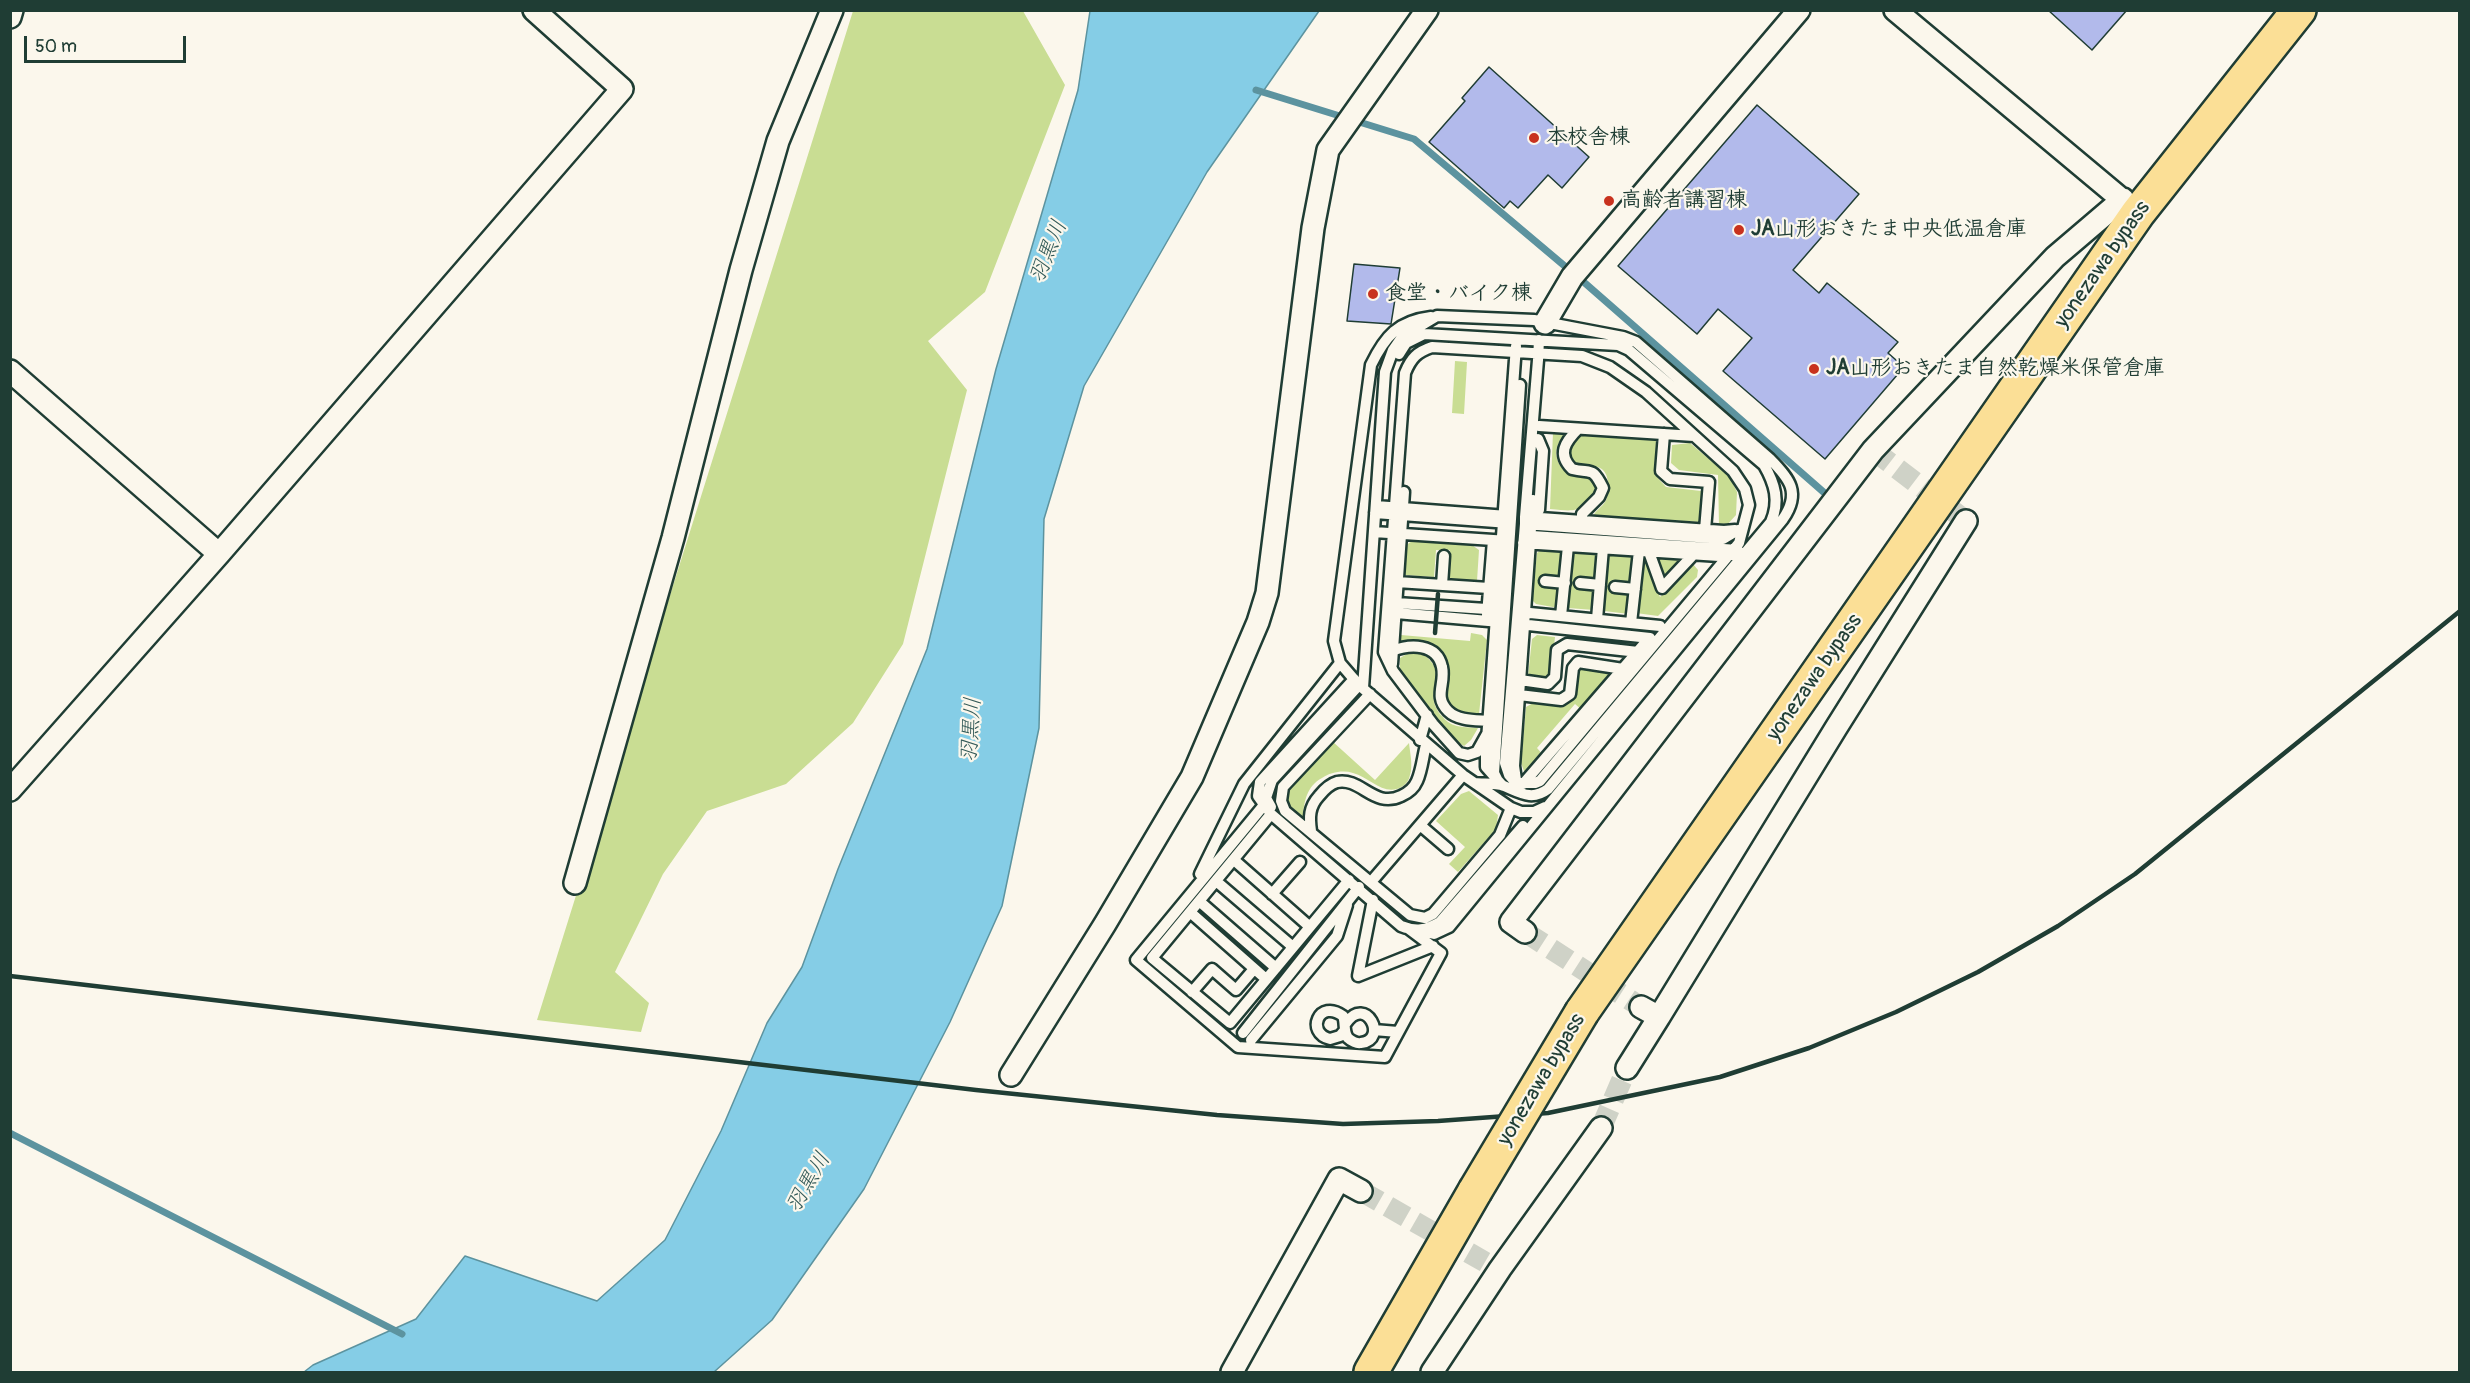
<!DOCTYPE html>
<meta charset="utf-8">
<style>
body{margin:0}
#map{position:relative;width:2470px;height:1383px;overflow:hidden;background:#fbf7ec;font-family:Pangolin,sans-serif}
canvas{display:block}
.frame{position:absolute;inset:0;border:12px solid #1f3d34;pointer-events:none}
.scale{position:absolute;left:24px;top:36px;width:162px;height:27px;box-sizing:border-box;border:3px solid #1f3d34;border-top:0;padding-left:8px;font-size:18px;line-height:21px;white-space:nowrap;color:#1f3d34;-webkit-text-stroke:4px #fbf7ec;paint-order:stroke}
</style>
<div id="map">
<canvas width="2470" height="1383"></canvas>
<div class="frame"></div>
<div class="scale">50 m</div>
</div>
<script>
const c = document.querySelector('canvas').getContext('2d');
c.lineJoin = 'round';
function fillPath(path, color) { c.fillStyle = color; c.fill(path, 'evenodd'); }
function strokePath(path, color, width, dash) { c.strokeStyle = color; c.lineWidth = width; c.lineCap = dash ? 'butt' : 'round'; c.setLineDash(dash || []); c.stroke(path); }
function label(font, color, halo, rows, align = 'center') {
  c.font = font + ' Pangolin,"Klee One",sans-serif'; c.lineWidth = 4.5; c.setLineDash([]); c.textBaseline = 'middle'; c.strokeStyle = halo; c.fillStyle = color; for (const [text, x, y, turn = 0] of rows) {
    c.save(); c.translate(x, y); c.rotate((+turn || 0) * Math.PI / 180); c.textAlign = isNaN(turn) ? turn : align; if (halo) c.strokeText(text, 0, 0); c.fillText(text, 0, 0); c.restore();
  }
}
fillPath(new Path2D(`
 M853,11H1023L1065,85L985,292L928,341L967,390L903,644L853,723L786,784L707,811L663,874L615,972L649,1003L641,1032L537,1020Z
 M1455,361L1467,362L1464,414L1452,413Z
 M1553,432L1564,433V436C1551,448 1555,468 1572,475C1578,477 1586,476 1591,479C1596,481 1597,486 1598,491C1578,512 1579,512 1550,509Z
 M1584,434L1656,440L1655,475L1666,487L1701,491L1700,522L1593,516C1596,510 1602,507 1605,502C1608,497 1609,488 1608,483C1606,457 1583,471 1572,461C1567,456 1569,449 1570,443Z
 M1690,443L1729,476L1737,492L1736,515L1726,526L1719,525L1718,475L1679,470L1671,463L1672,445Z
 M1412,541L1472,545L1479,550L1477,581L1449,579L1450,550H1436L1434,577L1404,575L1405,546Z
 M1542,549L1562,551L1560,578L1542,576L1541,585L1560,588L1558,608L1536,604L1532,600L1537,553Z
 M1573,553L1600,555L1597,581L1579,579L1577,588L1596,591L1594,610L1568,608Z
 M1609,555L1635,557L1632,584L1614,582L1613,592L1631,594L1629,614L1604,611Z
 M1656,556L1683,559L1666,577Z
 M1642,557H1645L1660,597L1693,564L1698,570L1697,577L1658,616L1636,613Z
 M1471,633L1482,635L1487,640L1479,714C1470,713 1458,714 1452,707C1435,690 1464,667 1436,648C1425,639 1414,641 1400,644L1401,635L1470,641Z
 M1537,635L1555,637L1551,674L1546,679L1528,676L1532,639Z
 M1418,651C1456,673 1418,692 1443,717C1445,720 1450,724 1454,725C1461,728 1471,727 1478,728L1471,740L1464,746L1454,740L1400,669V658L1410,652Z
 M1583,665L1614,672L1582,710L1575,704L1537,748L1544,756L1531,770L1524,771L1521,763L1526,707L1535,702L1563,706L1574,699L1577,672Z
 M1332,741L1375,780L1409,743C1410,753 1413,765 1410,775C1409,780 1407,783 1403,786C1385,798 1371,778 1353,773C1343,770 1331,772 1322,778C1307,786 1304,801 1303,817L1289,805L1286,797L1289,789Z
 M1469,791L1498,815L1496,829L1458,872L1449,864L1465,847L1436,821L1461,794Z`), '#c9dd93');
const water = new Path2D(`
 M1090,11H1319L1207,172L1084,386L1044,519L1039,728L1002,906L950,1022L864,1189L772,1320L714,1372H304L313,1365L416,1319L465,1256L597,1301L665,1240L721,1131L767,1023L802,967L838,869L927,649L996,369L1078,90Z`);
fillPath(water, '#85cde6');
strokePath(water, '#5c939f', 1.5);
strokePath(new Path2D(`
 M1256,90L1414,139L1586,284L1828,496
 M10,1133L402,1334`), '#5c939f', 7);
const building = new Path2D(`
 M2048,10H2127L2092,50Z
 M1489,67L1589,157L1562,188L1548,175L1518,208L1510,201L1504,208L1429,142L1465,101L1462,98Z
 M1757,105L1859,194L1793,270L1819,293L1827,283L1898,342L1888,353L1904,367L1825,459L1723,371L1752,338L1718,309L1697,334L1618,266Z
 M1354,264L1400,268L1391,324L1347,321Z`);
fillPath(building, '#b2baeb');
strokePath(building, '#1f3d34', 1.5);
strokePath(new Path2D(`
 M1873,450L1966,521
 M1525,932L1641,1007
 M1601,1128L1627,1068
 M1361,1191L1485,1262`), '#cfd2c7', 21, [21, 10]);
const service = new Path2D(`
 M1431,317C1398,321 1385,336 1371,365L1334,641L1340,663L1359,685L1463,775L1511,808L1521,812H1534L1545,807
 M1399,354L1406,343L1424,334L1618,345L1629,350L1764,465C1775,484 1780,501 1771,522L1548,789C1532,801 1521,793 1504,786C1496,783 1484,784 1475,783
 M1539,426L1694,436
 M1578,429C1565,442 1557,454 1572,469C1592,474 1592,466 1603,488L1599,497L1582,514V521
 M1664,434L1661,471L1670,479L1709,482L1705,530
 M1538,439L1543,451L1539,510
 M1376,506L1507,516
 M1375,513L1509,523
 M1526,517L1724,531L1735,530
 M1525,524L1723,539L1738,530
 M1374,532L1508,541
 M1532,536L1738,550
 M1523,543L1719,556L1732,555
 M1649,552L1662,588L1693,555
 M1545,581L1565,583
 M1397,582L1489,588
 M1580,583L1600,585
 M1442,585L1444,556
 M1615,587L1635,589
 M1397,603L1501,610
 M1520,612L1660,626
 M1396,613L1500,622
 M1487,615L1493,540
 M1561,616L1568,546
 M1597,619L1603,548
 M1631,623L1639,551
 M1519,624L1650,638
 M1392,651C1410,644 1437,643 1442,667C1446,684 1433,696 1448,711C1458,721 1476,720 1488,721
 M1392,664L1404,492
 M1354,679L1260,782L1258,796L1271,814L1401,926C1416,932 1426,930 1440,922L1523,826
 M1520,680L1548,684L1555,677L1557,650L1567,644L1638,652
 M1363,688L1385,372L1393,350L1402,337L1437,316L1534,320L1623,337L1636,342L1770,459C1790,479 1801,493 1783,519L1449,927L1434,934L1418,930
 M1370,694L1283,787L1281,801L1285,811L1410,915L1425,918L1433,914L1500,835L1511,808
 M1519,695L1561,700L1570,694L1573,668L1578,662L1623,669
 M1487,734L1477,752L1468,755L1459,753L1433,724L1393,671L1384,652L1405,373C1411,358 1417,352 1432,347L1582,356L1610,367L1646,392L1733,471L1745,489L1749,505L1739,543L1540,781L1535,783H1516L1509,775L1505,763L1525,524V517L1538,360L1539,340
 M1420,740L1427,715
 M1497,779L1494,773L1520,385
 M1516,780L1514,766L1533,500
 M1523,784L1645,643
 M1502,785L1486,767V753L1516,346
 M1264,805L1136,960L1238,1047L1385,1057L1441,953L1409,929
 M1271,807L1266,798L1272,780L1359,685
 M1271,814L1152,958L1230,1023L1349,880
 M1420,825L1448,849
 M1311,831C1309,817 1309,807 1319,796C1323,791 1330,784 1337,782C1361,777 1374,809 1401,796C1408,793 1414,788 1417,781C1422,770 1423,756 1426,745
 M1234,860L1310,927
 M1200,874L1244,784L1340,663
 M1216,881L1293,947
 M1371,882L1463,775
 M1272,894L1300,862
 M1373,900L1358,976L1433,946
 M1199,901L1276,968
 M1190,912L1266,979
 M1192,992L1212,969L1236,990L1254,969
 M1345,1030L1340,1036L1330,1039C1305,1033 1319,998 1343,1016C1346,1023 1343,1032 1348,1038C1351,1041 1357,1044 1361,1043C1389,1040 1366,994 1346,1023
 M1374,1030L1398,1032
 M1243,1033L1359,887
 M1251,1040L1337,936L1347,905`);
const minor = new Path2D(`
 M1895,10L2132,208
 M10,17L12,10
 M1545,323L1572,277L1799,10
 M10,371L219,554
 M10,790L219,554L622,89L534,10
 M575,883L673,538L741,270L778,141L832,10
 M1525,932L1511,922L1873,450L2055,257L2123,199
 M1641,1007L1659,1017L1836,728L1966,521
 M1627,1068L1659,1017
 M1011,1075L1105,924L1192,777L1258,622L1267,593L1313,228L1328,150L1427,10
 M1232,1372L1339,1179L1361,1191
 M1432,1372L1500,1269L1601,1128`);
const trunk = new Path2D(`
 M1582,1012L2138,213L2299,10
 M1371,1372L1475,1191`);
strokePath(service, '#1f3d34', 15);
strokePath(minor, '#1f3d34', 26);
strokePath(trunk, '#1f3d34', 38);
strokePath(service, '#fbf7ec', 10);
strokePath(minor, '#fbf7ec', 21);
strokePath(trunk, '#fbdf96', 33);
strokePath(new Path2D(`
 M1435,633L1438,594
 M10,976L976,1090L1217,1115L1343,1124L1438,1121L1548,1113L1720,1077L1809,1048L1896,1012L1978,972L2058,926L2135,874L2460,611`), '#1f3d34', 4.5);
const trunkBridge = new Path2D(`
 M1475,1191L1582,1012`);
strokePath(trunkBridge, '#1f3d34', 38, []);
strokePath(trunkBridge, '#fbdf96', 33);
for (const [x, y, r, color] of [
 [1534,138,6,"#c8321e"],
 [1609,201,6,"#c8321e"],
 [1739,230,6,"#c8321e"],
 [1373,294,6,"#c8321e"],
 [1814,369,6,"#c8321e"]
]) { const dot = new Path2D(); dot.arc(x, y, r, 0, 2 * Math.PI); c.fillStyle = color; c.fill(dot); strokePath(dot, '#fbf7ec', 2); }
label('bold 21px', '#1f3d34', '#fbf7ec', [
 ["本校舎棟",1546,138],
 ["高齢者講習棟",1621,201],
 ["JA山形おきたま中央低温倉庫",1751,230],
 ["食堂・バイク棟",1385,294],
 ["JA山形おきたま自然乾燥米保管倉庫",1826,369]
], 'left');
label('21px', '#1f3d34', '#fbf7ec', [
 ["yonezawa bypass",2103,265,-55],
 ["yonezawa bypass",1815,678,-55],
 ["yonezawa bypass",1542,1080,-59]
]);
label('italic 22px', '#335a58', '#fbf7ec', [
 ["羽黒川",1049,252,-68],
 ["羽黒川",972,730,-86],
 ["羽黒川",809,1183,-60]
]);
</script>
